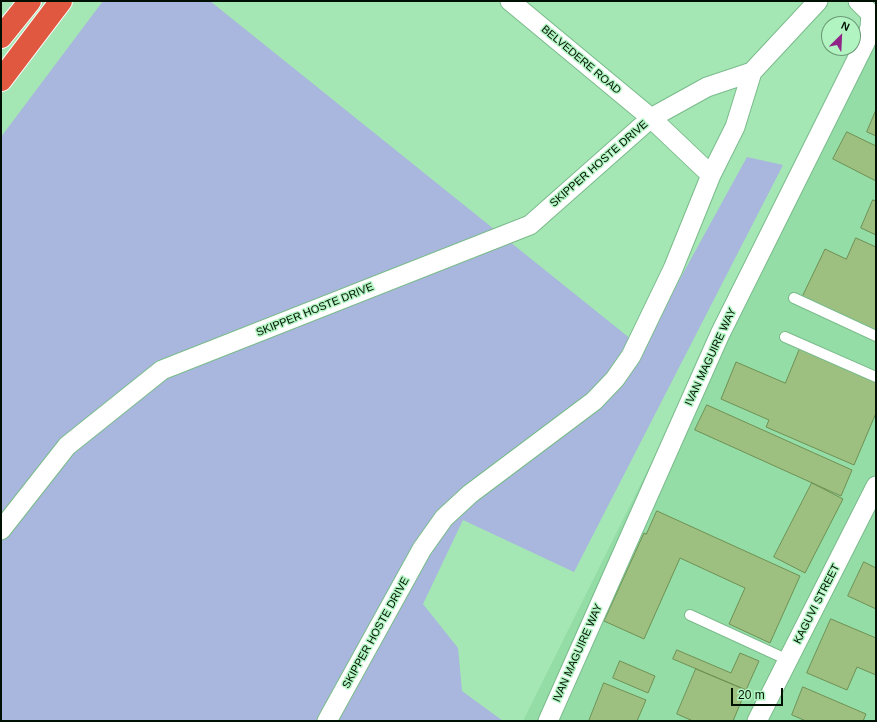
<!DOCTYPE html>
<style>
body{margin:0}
#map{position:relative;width:877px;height:722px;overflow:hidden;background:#a4e6b4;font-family:Helvetica,sans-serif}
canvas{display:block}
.frame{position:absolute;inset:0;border:2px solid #001103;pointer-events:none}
.north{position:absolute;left:821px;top:16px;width:40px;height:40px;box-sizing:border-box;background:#b1f4c1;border:1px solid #6a9975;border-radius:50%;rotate:24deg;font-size:11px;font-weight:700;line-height:16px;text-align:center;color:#001103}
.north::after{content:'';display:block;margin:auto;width:14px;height:18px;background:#902487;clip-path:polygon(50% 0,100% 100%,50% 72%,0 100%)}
.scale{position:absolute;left:731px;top:688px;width:52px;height:18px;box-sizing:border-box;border:2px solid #001103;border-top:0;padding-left:5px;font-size:12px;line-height:14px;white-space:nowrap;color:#001103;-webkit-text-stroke:3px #b1f4c1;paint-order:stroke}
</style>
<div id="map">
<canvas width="877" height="722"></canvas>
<div class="frame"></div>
<div class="north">N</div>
<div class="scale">20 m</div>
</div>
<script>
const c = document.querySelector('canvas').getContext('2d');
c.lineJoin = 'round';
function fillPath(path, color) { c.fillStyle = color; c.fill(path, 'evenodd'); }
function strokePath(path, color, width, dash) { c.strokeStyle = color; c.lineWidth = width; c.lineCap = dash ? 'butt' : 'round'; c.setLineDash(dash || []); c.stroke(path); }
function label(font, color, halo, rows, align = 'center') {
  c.font = font + ' Helvetica,sans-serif'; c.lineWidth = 3; c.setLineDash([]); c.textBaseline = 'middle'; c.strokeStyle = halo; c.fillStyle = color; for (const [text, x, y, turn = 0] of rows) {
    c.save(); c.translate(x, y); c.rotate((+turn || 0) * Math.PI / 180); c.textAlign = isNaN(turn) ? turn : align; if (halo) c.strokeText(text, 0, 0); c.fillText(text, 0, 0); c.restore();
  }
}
fillPath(new Path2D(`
 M876,10V721H523Z`), '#94dda7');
fillPath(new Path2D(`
 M103,1H210L642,348L747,157L783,165L574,572L463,520L423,604L458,648L462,691L503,721H1V137Z`), '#a9b6de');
const building = new Path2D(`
 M876,110V136L867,132Z
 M847,132L876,146V181L833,159Z
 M873,200L876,201V235L861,228Z
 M856,238L876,247V331L802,297L825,249L846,259Z
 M801,346L876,379V413L854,465L766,427L769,420L721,399L736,362L785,383Z
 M707,405L852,470L841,496L695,430Z
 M812,483L843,499L805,573L774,557Z
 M657,511L800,576L770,643L729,624L745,588L680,558L644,639L604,621L644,533L646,534Z
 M864,562L876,568V609L848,596Z
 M831,619L876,638V675L857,667L847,690L807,673Z
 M677,650L731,673L740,653L759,661L746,690L673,659Z
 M620,661L655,676L648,693L613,678Z
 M696,669L746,690L733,721H693L677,714Z
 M604,683L646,700L637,721H589Z
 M803,687L866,714L863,721H806L792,715Z`);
fillPath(building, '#9dc080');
strokePath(building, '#6f9153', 1);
const lane = new Path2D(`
 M794,298L876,336
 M785,337L876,377
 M690,615L788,660`);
const street = new Path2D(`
 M711,175L735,127L752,72
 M1,530L67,446L162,370L530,225L651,118L707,87L752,72L818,1
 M327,721L422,549L444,518L470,494L594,401L615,379L631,356L673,269L711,175L651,118L510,1
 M548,721L720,334L866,41L870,27L871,14L858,1
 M757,721L876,486`);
const highway = new Path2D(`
 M1,37L30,1
 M1,80L61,1`);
strokePath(lane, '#7abb8b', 12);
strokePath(street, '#7abb8b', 21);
strokePath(highway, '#fff', 24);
strokePath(lane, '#fff', 10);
strokePath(street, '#fff', 19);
strokePath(highway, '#e15841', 22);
label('11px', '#001103', '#b1f4c1', [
 ["BELVEDERE ROAD",581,60,40],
 ["SKIPPER HOSTE DRIVE",599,164,-41],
 ["SKIPPER HOSTE DRIVE",315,310,-22],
 ["IVAN MAGUIRE WAY",711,357,-65],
 ["KAGUVI STREET",817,604,-63],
 ["SKIPPER HOSTE DRIVE",376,633,-61],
 ["IVAN MAGUIRE WAY",578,653,-66]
]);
</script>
